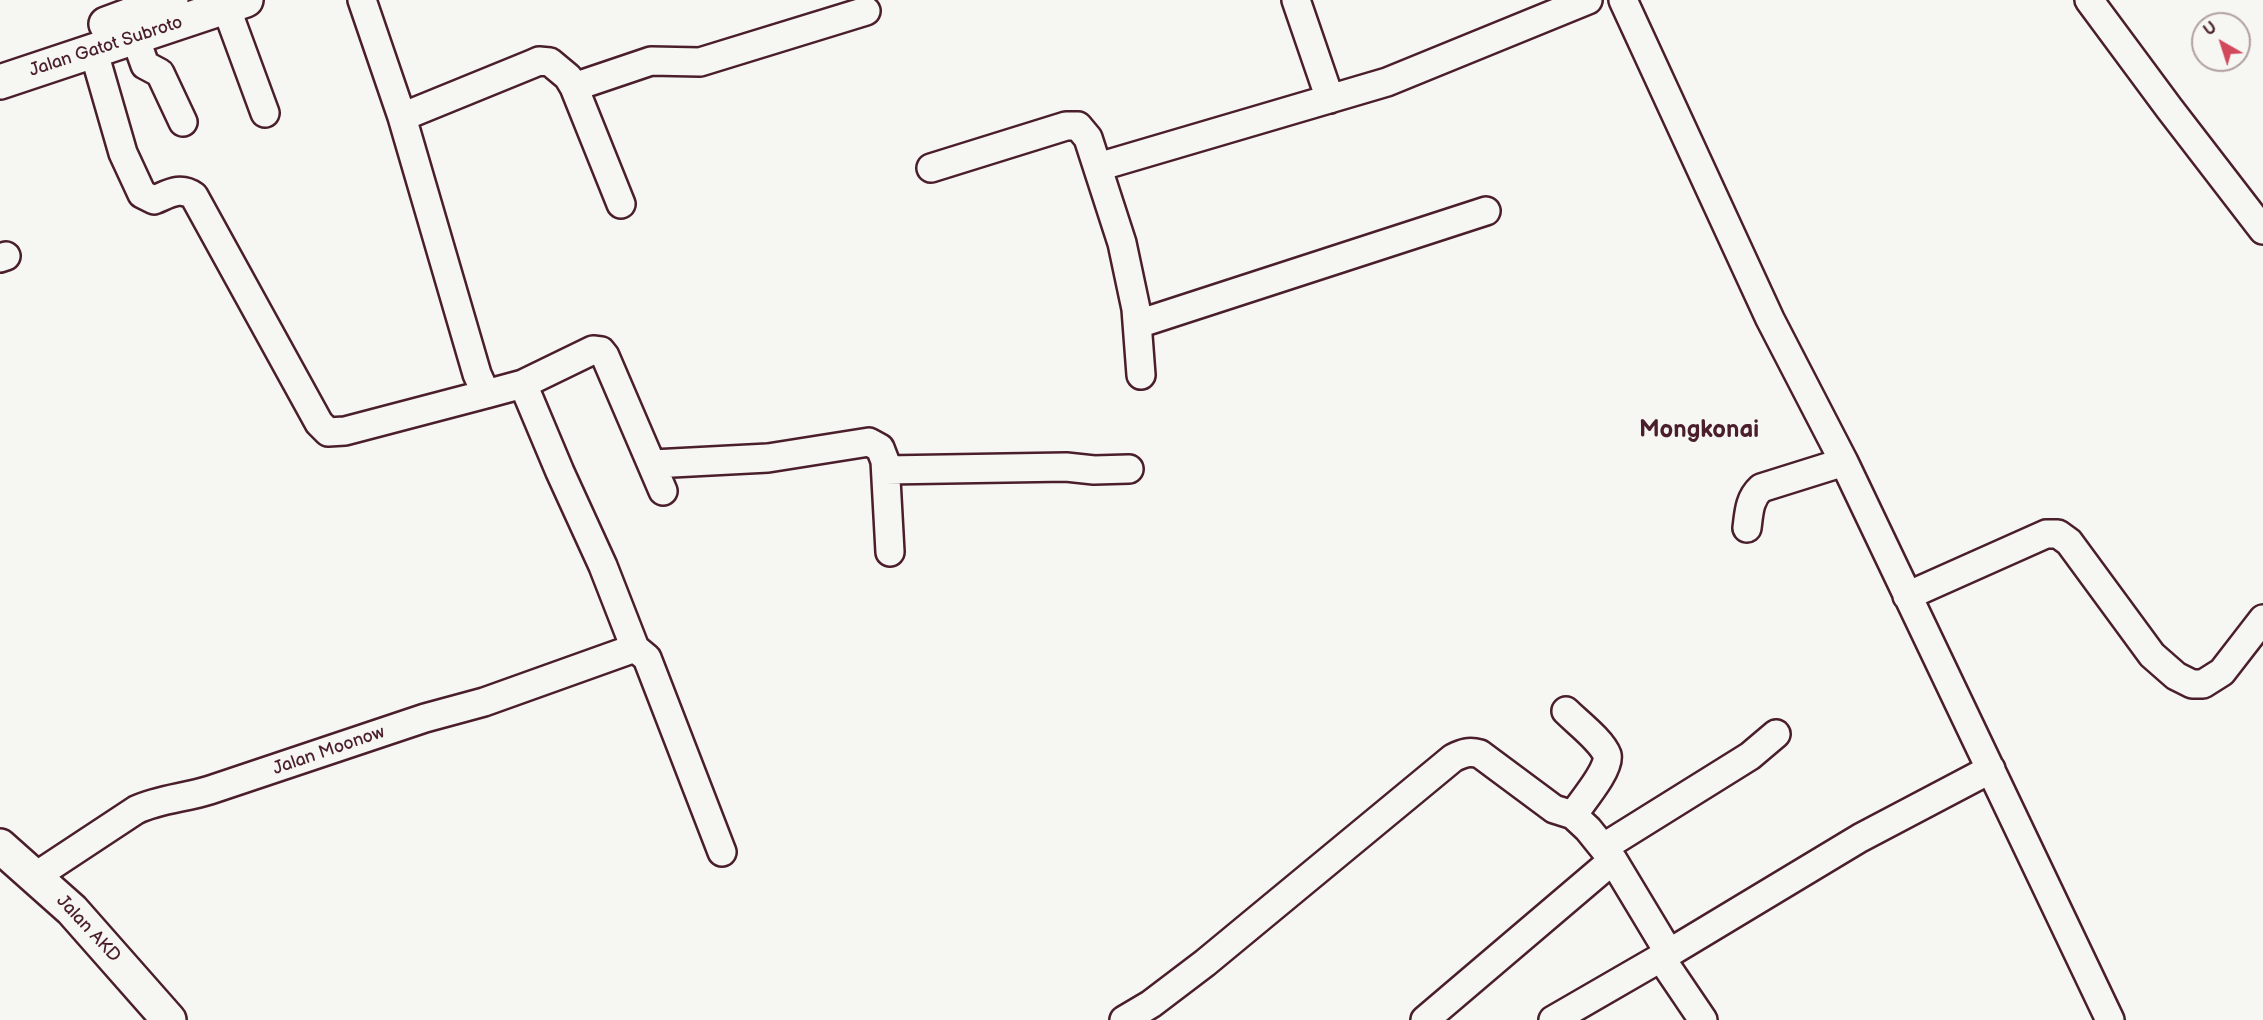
<!DOCTYPE html>
<style>
body{margin:0}
#map{position:relative;width:2263px;height:1020px;overflow:hidden;background:#f6f6f2;font-family:"Balsamiq Sans",sans-serif}
canvas{display:block}
.north{position:absolute;left:2191px;top:12px;width:60px;height:60px;box-sizing:border-box;background:#f6f6f2;border:2px solid #b1a0a2;border-radius:50%;rotate:321deg;font-size:16px;font-weight:700;line-height:24px;text-align:center;color:#4a1f2b}
.north::after{content:'';display:block;margin:auto;width:21px;height:27px;background:#d1495b;clip-path:polygon(50% 0,100% 100%,50% 72%,0 100%)}
</style>
<div id="map">
<canvas width="2263" height="1020"></canvas>
<div class="north">U</div>
</div>
<script>
const c = document.querySelector('canvas').getContext('2d');
c.lineJoin = 'round';
function strokePath(path, color, width, dash) { c.strokeStyle = color; c.lineWidth = width; c.lineCap = dash ? 'butt' : 'round'; c.setLineDash(dash || []); c.stroke(path); }
function label(font, color, halo, rows, align = 'center') {
  c.font = font + ' "Balsamiq Sans",sans-serif'; c.lineWidth = 6; c.setLineDash([]); c.textBaseline = 'middle'; c.strokeStyle = halo; c.fillStyle = color; for (const [text, x, y, turn = 0] of rows) {
    c.save(); c.translate(x, y); c.rotate((+turn || 0) * Math.PI / 180); c.textAlign = isNaN(turn) ? turn : align; if (halo) c.strokeText(text, 0, 0); c.fillText(text, 0, 0); c.restore();
  }
}
const minor = new Path2D(`
 M362,0L402,117L477,374L486,394L523,384L593,350L601,351L605,356L663,491
 M1296,0L1330,99
 M1623,0L1770,319L1844,462L2110,1020
 M2089,0L2169,108L2263,230
 M226,7L265,113
 M135,37L145,65L160,73L183,122
 M93,49L123,153L142,194L154,200C169,194 180,186 194,196L319,423L328,432L345,431L486,394
 M574,87L651,61L700,62L866,11
 M402,117L532,64L539,61L550,62L568,77L574,87L621,204
 M1098,167L1387,82L1588,0
 M931,168L1066,126H1078L1088,138L1122,243L1136,309L1141,375
 M0,258L6,256
 M1138,324L1486,211
 M523,384L560,472L603,566L635,648L647,658L722,852
 M653,464L768,458L869,442L880,448L885,461L890,552
 M886,470L1066,467L1094,470L1129,469
 M1747,528C1749,513 1749,499 1761,488L1844,462
 M1907,596L2046,534H2058L2069,542L2152,655L2176,676L2192,684H2203L2222,672L2263,619
 M1566,711C1577,722 1602,741 1607,755C1611,768 1581,803 1573,815
 M1604,847L1750,756L1776,734
 M36,876L136,810C159,799 185,798 210,790L425,718L484,702L635,648
 M1661,958L1703,1020
 M1124,1020L1151,1004L1205,963L1453,758C1463,753 1469,751 1480,754L1554,809L1573,815L1588,829L1613,860L1669,953L1860,838L1991,769
 M1425,1020L1613,860
 M1553,1020L1669,953`);
const highway = new Path2D(`
 M106,24L171,0
 M0,82L246,0
 M0,846L72,910L169,1020`);
strokePath(minor, '#4a1f2b', 32);
strokePath(highway, '#4a1f2b', 38);
strokePath(minor, '#f6f6f2', 27);
strokePath(highway, '#f6f6f2', 33);
label('18px', '#4a1f2b', '#f6f6f2', [
 ["Jalan Gatot Subroto",106,47,-18],
 ["Jalan Moonow",329,751,-19],
 ["Jalan AKD",88,929,47]
]);
label('bold 24px', '#4a1f2b', '#f6f6f2', [
 ["Mongkonai",1699,431]
]);
</script>
